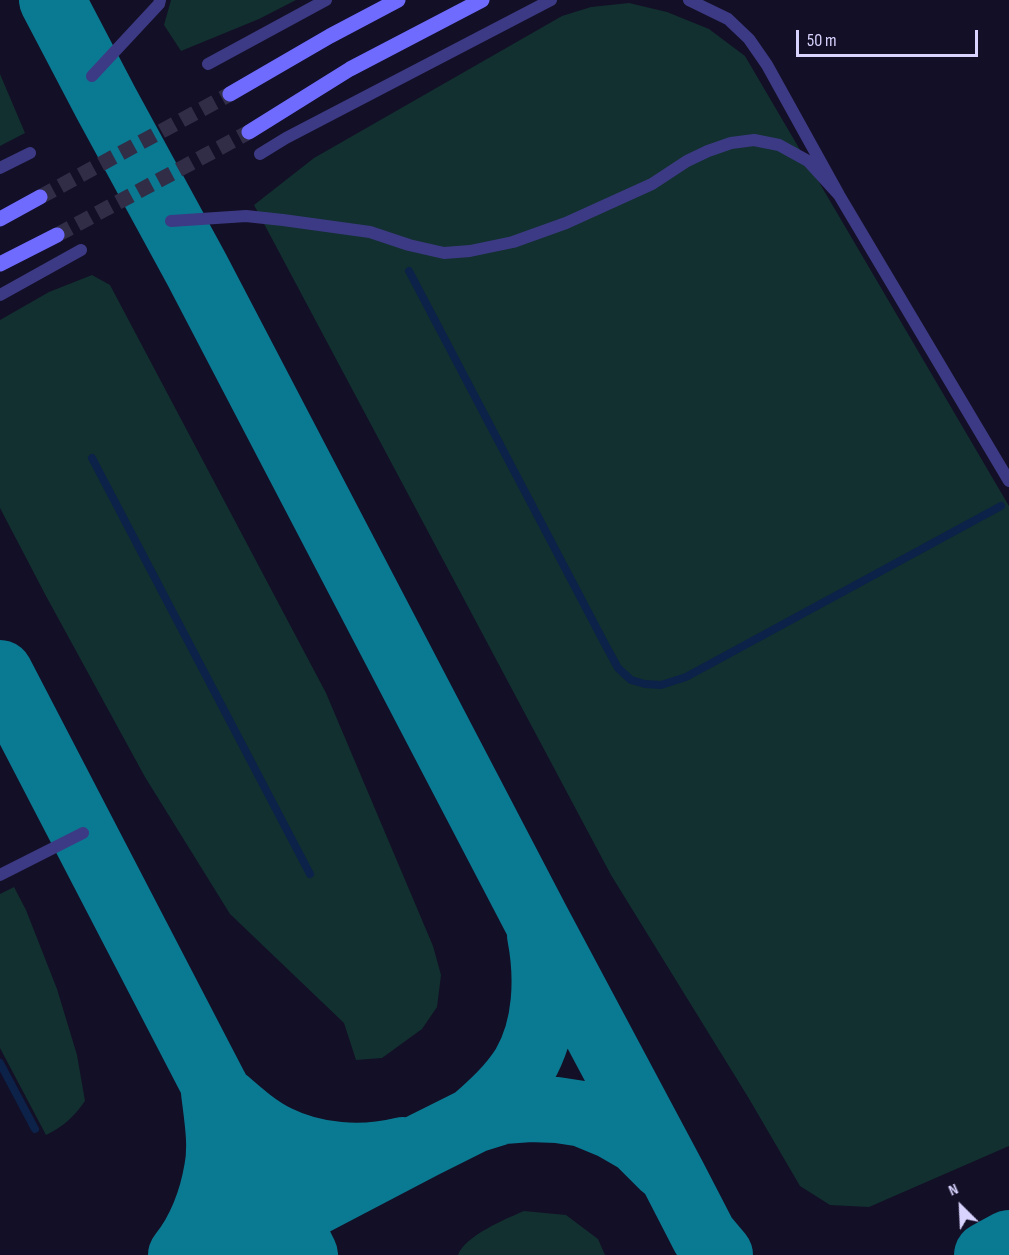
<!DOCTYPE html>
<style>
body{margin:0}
#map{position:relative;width:1009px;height:1255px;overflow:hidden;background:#130f26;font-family:"Sofia Sans Condensed",sans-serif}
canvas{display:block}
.north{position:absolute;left:931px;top:1177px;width:60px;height:60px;-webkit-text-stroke:4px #130f26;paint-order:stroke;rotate:336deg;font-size:16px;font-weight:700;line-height:24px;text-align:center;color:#d9d4ff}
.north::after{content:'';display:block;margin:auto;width:21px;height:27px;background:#d9d4ff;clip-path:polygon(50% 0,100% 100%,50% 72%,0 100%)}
.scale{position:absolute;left:796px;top:30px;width:182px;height:27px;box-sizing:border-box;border:3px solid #d9d4ff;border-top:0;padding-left:8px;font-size:18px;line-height:21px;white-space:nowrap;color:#d9d4ff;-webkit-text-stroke:4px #130f26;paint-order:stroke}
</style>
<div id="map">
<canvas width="1009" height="1255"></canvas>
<div class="north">N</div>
<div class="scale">50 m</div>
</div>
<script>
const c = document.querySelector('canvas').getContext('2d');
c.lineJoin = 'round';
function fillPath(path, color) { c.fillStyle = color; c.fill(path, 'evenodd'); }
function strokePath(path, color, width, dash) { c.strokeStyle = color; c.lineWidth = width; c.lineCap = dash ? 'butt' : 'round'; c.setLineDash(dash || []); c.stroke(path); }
fillPath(new Path2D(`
 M171,0H296L259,19L181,51L164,25Z
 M629,3L667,12L709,29L745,56L1009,506V1146L869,1207L830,1205L800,1186L748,1097L611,875L254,205L314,158L562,16L591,7Z
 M0,74L25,133L0,146Z
 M92,275L110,285L326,693L433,946L441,975L437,1007L422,1029L382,1058L356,1060L344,1023L230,914L145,777L46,596L0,508V320L49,292Z
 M14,887L26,910L57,989L77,1055L85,1101C73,1118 64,1126 46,1135L0,1048V894Z
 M524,1211L566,1215L598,1239L605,1255H458C465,1236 505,1219 524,1211Z`), '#12302f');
strokePath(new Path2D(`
 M409,271L606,646L618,668L631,680L645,684L661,685L686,677L1001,506
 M92,458L310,874
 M0,1063L35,1129`), '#0c2248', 8);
strokePath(new Path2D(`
 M52,0L106,103L197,270L537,921L673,1176L704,1236L720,1255
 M0,673L214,1085L286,1217L305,1255
 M225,1100C241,1114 258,1129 277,1138C315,1157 362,1160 403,1150
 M474,1120C492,1104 511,1087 524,1066C547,1027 548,977 540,935
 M181,1255C200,1232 212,1200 217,1170C222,1145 217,1117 214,1092
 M214,1255L424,1145L474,1120L503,1111L530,1109L557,1110L583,1114L612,1126L638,1141L664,1167
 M987,1255L1009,1243`), '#0a7a92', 66);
strokePath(new Path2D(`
 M40,197L230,94
 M57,235L249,132`), '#312d47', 15, [15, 8]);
strokePath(new Path2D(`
 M689,0L728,19L749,39L767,65L839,195L1009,481
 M208,64L326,0
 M92,76L159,4L160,0
 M260,154L286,138L551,0
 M0,168L30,153
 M171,221L246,216L283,220L370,232L409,245L444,253L470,251L513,242L566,223L652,184L687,161L708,151L731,143L754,140L779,145L808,161L839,195
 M0,295L81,250
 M0,875L83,833`), '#3d3a85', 12);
strokePath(new Path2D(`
 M230,94L330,36L398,0
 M249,132L350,69L482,0
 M0,219L40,197
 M0,264L57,235`), '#6f6bff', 15);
</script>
